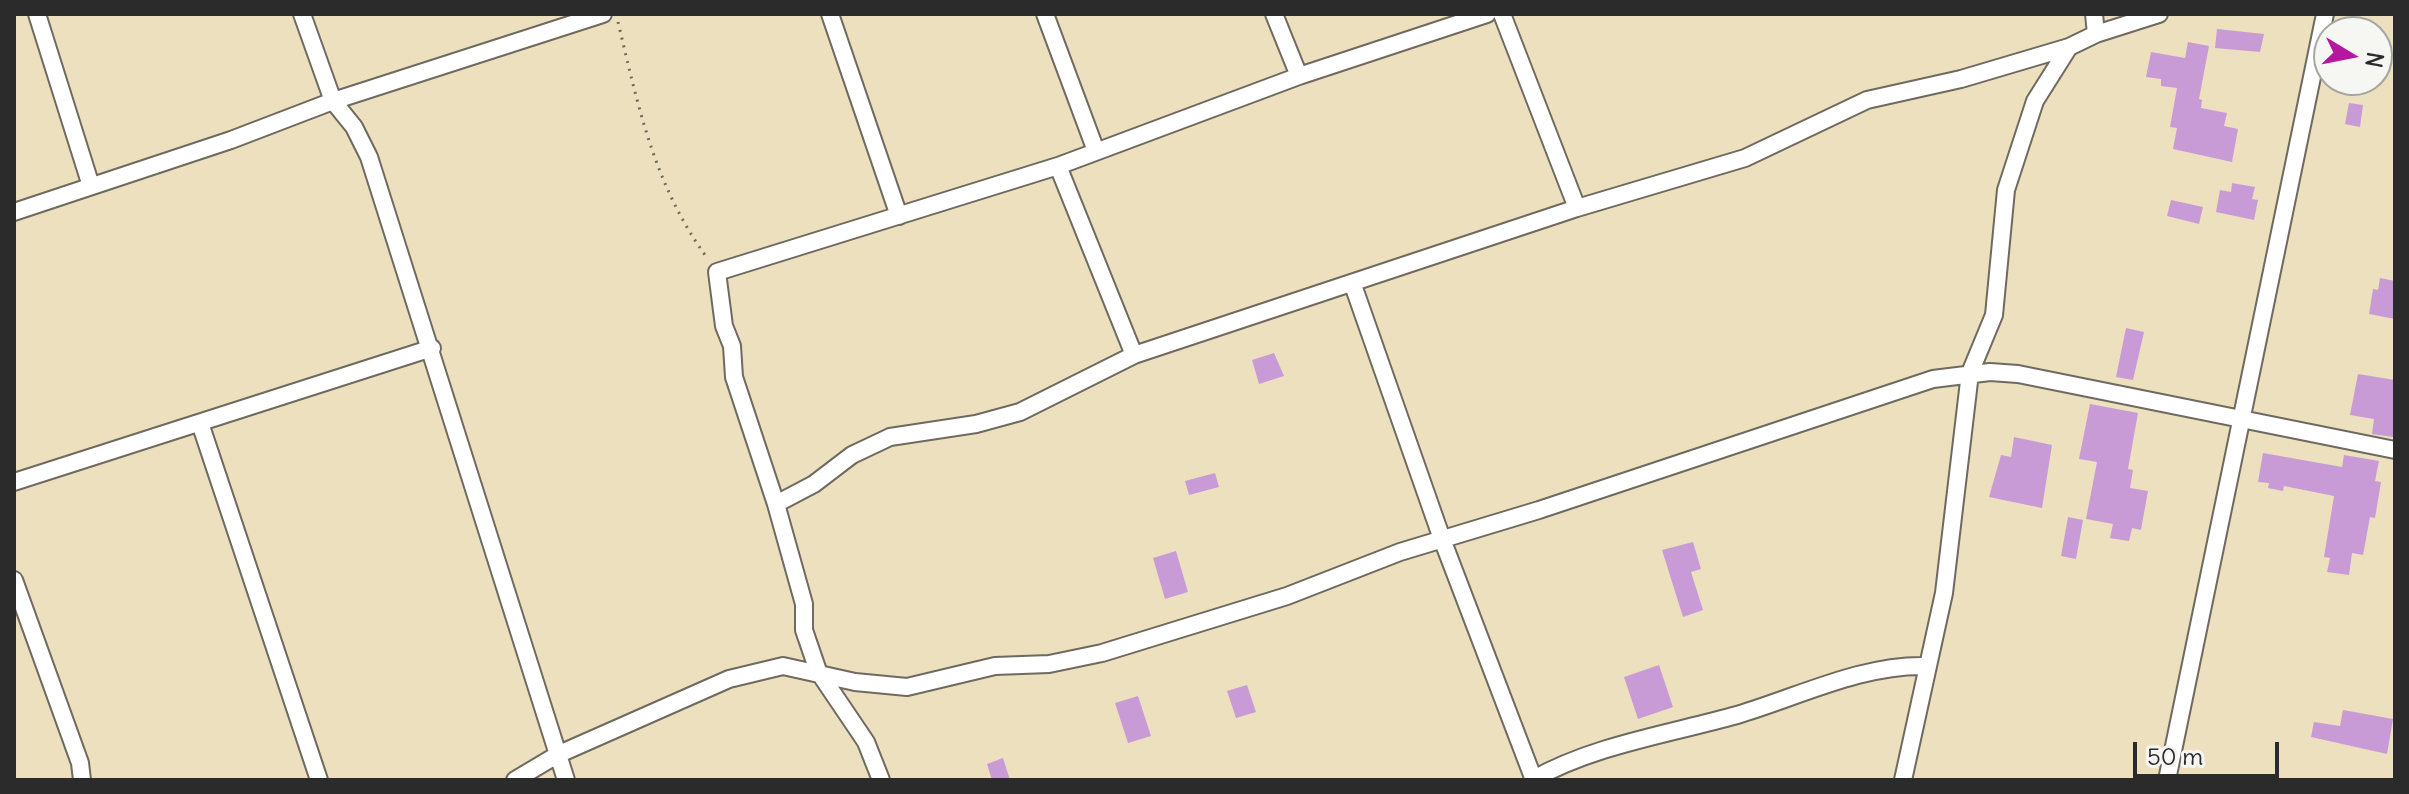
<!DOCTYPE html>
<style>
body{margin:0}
#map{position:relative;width:2409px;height:794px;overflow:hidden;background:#ece0bf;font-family:Delius,sans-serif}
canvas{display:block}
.frame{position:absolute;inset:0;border:16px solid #2b2b2b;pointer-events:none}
.north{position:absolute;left:2313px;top:16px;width:80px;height:80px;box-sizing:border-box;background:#f6f6f2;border:2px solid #a5a5a2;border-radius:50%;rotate:100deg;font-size:22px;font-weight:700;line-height:32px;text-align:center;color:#2b2b2b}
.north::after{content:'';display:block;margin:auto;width:28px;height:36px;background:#b5179e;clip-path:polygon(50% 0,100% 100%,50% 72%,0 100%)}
.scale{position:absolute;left:2133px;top:742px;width:146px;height:36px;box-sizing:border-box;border:4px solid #2b2b2b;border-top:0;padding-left:10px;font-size:24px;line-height:28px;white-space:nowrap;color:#2b2b2b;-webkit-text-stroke:6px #f6f6f2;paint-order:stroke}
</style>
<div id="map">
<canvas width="2409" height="794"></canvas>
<div class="frame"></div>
<div class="north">N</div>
<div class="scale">50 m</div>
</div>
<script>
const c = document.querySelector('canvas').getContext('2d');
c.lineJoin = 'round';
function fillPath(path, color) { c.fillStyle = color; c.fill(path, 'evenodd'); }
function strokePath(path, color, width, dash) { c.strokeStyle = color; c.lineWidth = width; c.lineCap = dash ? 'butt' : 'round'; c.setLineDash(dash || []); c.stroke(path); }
fillPath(new Path2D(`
 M2217,29L2264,34L2260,52L2215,48Z
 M2188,42L2209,46L2199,99L2202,100L2201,108L2227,113L2224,126L2238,129L2232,162L2173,149L2177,128L2170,127L2177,88L2161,86V79L2146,77L2151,52L2185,58Z
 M2349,103L2363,105L2360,127L2345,124Z
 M2232,183L2255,187L2252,199L2258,200L2254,220L2216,212L2220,190L2231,192Z
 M2171,200L2203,207L2199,224L2167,216Z
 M2380,278L2395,281V319L2369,314L2373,289L2378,290Z
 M2126,328L2144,332L2133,380L2116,377Z
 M1274,353L1284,376L1259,384L1252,360Z
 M2358,374L2395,380L2393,437L2372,434L2374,419L2350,415Z
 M2090,404L2138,413L2128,469L2133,470L2130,488L2148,491L2141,530L2132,528L2129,541L2110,538L2113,524L2086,519L2097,462L2079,459Z
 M2014,437L2052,445L2042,508L1989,497L2001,455L2011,457Z
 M2263,453L2342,467L2344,455L2379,461L2375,481L2381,482L2375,518L2370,517L2363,555L2352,553L2349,575L2327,572L2330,558L2324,557L2334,496L2284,486L2283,491L2268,488L2269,483L2258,482Z
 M1215,473L1219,487L1189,495L1185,481Z
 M2068,517L2083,520L2076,559L2061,556Z
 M1693,542L1701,569L1691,572L1703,610L1683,617L1662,550Z
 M1176,551L1188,592L1165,599L1153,558Z
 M1659,665L1673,707L1638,719L1624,677Z
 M1247,685L1256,712L1236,718L1227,691Z
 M1138,696L1151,736L1128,743L1115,703Z
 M2343,710L2393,719L2387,754L2311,737L2314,722L2340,726Z
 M1003,758L1010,780H992L987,764Z`), '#c89bd6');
const street = new Path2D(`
 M37,14L91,186
 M302,14L333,101L354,127L369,157L566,780
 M830,14L899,216
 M1045,14L1096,151
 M1274,14L1299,76
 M1502,14L1577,208
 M2094,14L2096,34
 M1058,166L1134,355
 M14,212L231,140L333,101L603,14
 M1353,285L1442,539L1534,780
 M200,423L319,780
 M14,482L432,348
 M776,504L814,484L852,455L890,437L976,424L1020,412L1134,355L1577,208L1745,158L1867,100L1961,79L2069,47L2096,34L2159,14
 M14,580L80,763L82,780
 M515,780L557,755L729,679L783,666L855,682L907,687L995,666L1049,664L1102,653L1287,596L1400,552L1539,510L1933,379L1990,372L2018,374L2395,450
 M881,780L866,742L818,671L804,630V604L776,504L734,377L732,346L724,326L717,272L1058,166L1299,76L1487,14
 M1532,780C1594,745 1669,734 1737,715C1798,697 1862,664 1927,666
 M1903,780L1944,593L1970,373L1994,315L2006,190L2035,101L2069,47
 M2167,780L2325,14`);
strokePath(street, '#6f6a5f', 20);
strokePath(new Path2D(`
 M618,22C638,106 655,188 708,259`), '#6f6a5f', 3, [2, 6]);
strokePath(street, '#fff', 16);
</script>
